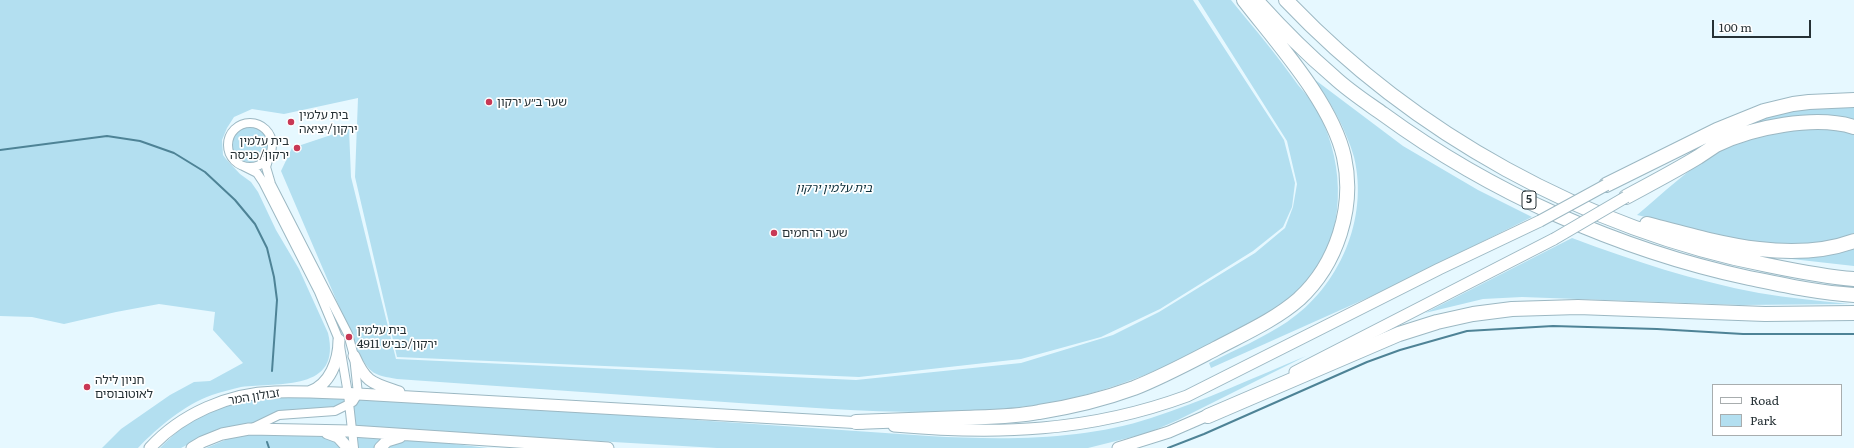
<!DOCTYPE html>
<meta charset="utf-8">
<style>
body{margin:0}
#map{position:relative;width:1854px;height:448px;overflow:hidden;background:#e6f8ff;font-family:Literata,serif}
canvas{display:block}
.legend{position:absolute;left:1712px;top:384px;width:130px;height:52px;box-sizing:border-box;background:#fff;border:1px solid #a8adae;margin:0;padding:5px 7px;list-style:none;font-size:12px;color:#263135}
.legend li{display:flex;align-items:center;gap:8px;height:20px}
.legend b{width:20px;border:1px solid #a8adae}
.scale{position:absolute;left:1712px;top:20px;width:99px;height:18px;box-sizing:border-box;border:2px solid #263135;border-top:0;padding-left:5px;font-size:12px;line-height:14px;white-space:nowrap;color:#263135;-webkit-text-stroke:3px #fff;paint-order:stroke}
</style>
<div id="map">
<canvas width="1854" height="448"></canvas>
<ul class="legend">
<li><b style="height:5px;background:#fff"></b>Road</li>
<li><b style="height:11px;background:#b3dff0"></b>Park</li>
</ul>
<div class="scale">100 m</div>
</div>
<script>
const c = document.querySelector('canvas').getContext('2d');
c.lineJoin = 'round';
function fillPath(path, color) { c.fillStyle = color; c.fill(path, 'evenodd'); }
function strokePath(path, color, width, dash) { c.strokeStyle = color; c.lineWidth = width; c.lineCap = dash ? 'butt' : 'round'; c.setLineDash(dash || []); c.stroke(path); }
function label(font, color, halo, rows, align = 'center') {
  c.font = font + ' Literata,"Noto Sans Hebrew",serif'; c.lineWidth = 3.5; c.setLineDash([]); c.textBaseline = 'middle'; c.strokeStyle = halo; c.fillStyle = color; for (const [text, x, y, turn = 0] of rows) {
    c.save(); c.translate(x, y); c.rotate((+turn || 0) * Math.PI / 180); c.textAlign = isNaN(turn) ? turn : align; if (halo) c.strokeText(text, 0, 0); c.fillText(text, 0, 0); c.restore();
  }
}
fillPath(new Path2D(`
 M0,0H1193L1284,140L1295,183L1292,207L1283,227L1253,251L1160,309L1101,337L1021,359L859,377L397,357L355,177L358,98L284,114L252,109L234,117L227,128L222,140L223,155L226,159L240,174L251,182L258,192L276,230L299,269L328,333C342,392 279,382 241,387C232,389 221,392 212,395C184,405 158,427 138,448H102L121,429L170,395L194,382L210,381L243,363L213,330L215,312L159,304L116,312L64,324L32,317L0,316Z
 M1198,0H1231C1254,28 1277,55 1298,85C1306,94 1315,105 1320,116C1345,166 1346,233 1310,278C1293,299 1267,314 1243,327C1180,363 1110,394 1037,405C938,419 837,409 739,403C625,395 511,387 397,379C374,375 370,374 359,353L281,171L292,148L349,129L351,177L396,359L856,380L1021,363L1113,335L1159,312L1255,253L1285,228L1293,207L1297,184L1287,141Z
 M1314,79L1403,146L1478,190L1532,217L1383,291L1211,368L1209,363C1235,350 1263,338 1287,322C1339,287 1369,219 1354,157C1346,129 1331,103 1314,79Z
 M1854,106V122L1842,119L1700,147C1730,133 1762,113 1796,109C1815,107 1835,107 1854,106Z
 M232 144a18 18 0 1 1 36 0a18 18 0 1 1-36 0Z
 M1826,128L1854,133V233C1845,236 1837,240 1828,242C1769,253 1694,228 1637,215C1662,194 1690,167 1719,151C1751,133 1791,130 1826,128Z
 M1572,238C1633,261 1695,281 1759,293C1789,298 1820,301 1850,304L1741,305L1522,297L1483,299L1425,313Z
 M1854,249V266L1774,257C1802,259 1827,257 1854,249Z
 M1306,356L1178,420L1148,433L1088,448H717L354,427L352,407L360,397L929,436C1001,440 1081,441 1151,418C1204,401 1255,377 1306,356Z
 M345,396L347,403L341,406L255,423L200,438L181,448H160C173,435 188,421 206,413C249,393 299,397 345,396Z
 M250,434L420,440L488,448H206L230,438Z`), '#b3dff0');
strokePath(new Path2D(`
 M0,150L107,136L140,141L174,153L205,172L235,200L255,224L267,248L274,277L277,300L272,371
 M267,442L269,448
 M1168,448L1204,434L1367,362L1400,350L1467,331L1553,326L1657,329L1743,334H1854`), '#4e8396', 2);
const minor = new Path2D(`
 M228 145a22 22 0 1 1 44 0a22 22 0 1 1-44 0Z
 M243,166L257,173L263,182L319,292L339,340L348,394L354,448
 M250,429L279,415L335,411L353,402L358,394L354,356L348,334L271,184L266,167L269,157`);
const secondary = new Path2D(`
 M354,356C366,383 372,383 399,392
 M1295,372L1554,239
 M309,392C330,385 339,360 339,340
 M894,426C997,435 1089,432 1187,396L1439,269L1540,221
 M327,433L338,437L348,448
 M150,448C181,414 229,393 275,392C303,391 330,393 358,394L863,423
 M192,448L202,442L222,434L249,429L351,431L608,448
 M380,448L387,441L400,437
 M1118,448L1169,432L1215,412`);
const motorway = new Path2D(`
 M1256,0C1281,28 1306,53 1334,77C1349,91 1366,102 1383,114C1491,193 1619,250 1749,278C1783,285 1819,293 1854,295
 M1286,0C1413,134 1586,229 1767,265C1796,271 1825,277 1854,279
 M1606,185L1717,130L1764,111L1793,104L1809,102L1854,100
 M1626,197C1650,184 1675,171 1698,157C1704,153 1710,149 1716,145C1752,127 1816,115 1854,127
 M1647,224C1712,241 1788,265 1854,241
 M1208,416L1399,334L1437,322L1473,314L1512,309L1578,307L1765,314L1854,313
 M856,422C891,421 927,419 962,418C988,417 1014,417 1039,412C1071,407 1104,399 1134,388C1162,377 1188,363 1215,349C1243,334 1275,320 1299,299C1337,264 1355,207 1344,157C1332,103 1278,44 1244,0`);
strokePath(minor, '#9cb8c3', 10);
strokePath(secondary, '#9cb8c3', 13);
strokePath(motorway, '#9cb8c3', 16);
strokePath(minor, '#fff', 8);
strokePath(secondary, '#fff', 11);
strokePath(motorway, '#fff', 14);
const secondaryBridge = new Path2D(`
 M1540,221L1606,185
 M1554,239L1626,197`);
strokePath(secondaryBridge, '#9cb8c3', 13, []);
strokePath(secondaryBridge, '#fff', 11);
for (const [x, y, r, color] of [
 [489,102,4,"#c83855"],
 [291,122,4,"#c83855"],
 [297,148,4,"#c83855"],
 [774,233,4,"#c83855"],
 [349,337,4,"#c83855"],
 [87,387,4,"#c83855"]
]) { const dot = new Path2D(); dot.arc(x, y, r, 0, 2 * Math.PI); c.fillStyle = color; c.fill(dot); strokePath(dot, '#fff', 1.5); }
for (const [x, y, w] of [
 [1529,200,14]
]) { const box = new Path2D(); box.roundRect(x - w / 2, y - 9, w, 18, 3); c.fillStyle = '#fff'; c.fill(box); strokePath(box, '#263135', 1); }
label('bold 11px', '#263135', null, [
 ["5",1529,200]
]);
label('12px', '#263135', '#fff', [
 ["שער ב״ע ירקון",497,102],
 ["בית עלמין",299,115],
 ["ירקון/יציאה",299,129],
 ["בית עלמין",289,141,"right"],
 ["ירקון/כניסה",289,155,"right"],
 ["שער הרחמים",782,233],
 ["בית עלמין",357,330],
 ["ירקון/כביש 4911",357,344],
 ["חניון לילה",95,380],
 ["לאוטובוסים",95,394]
], 'left');
label('italic 12px', '#0c2f3b', '#fff', [
 ["בית עלמין ירקון",834,188]
]);
label('12px', '#263135', '#fff', [
 ["זבולון המר",254,397,-9]
]);
</script>
